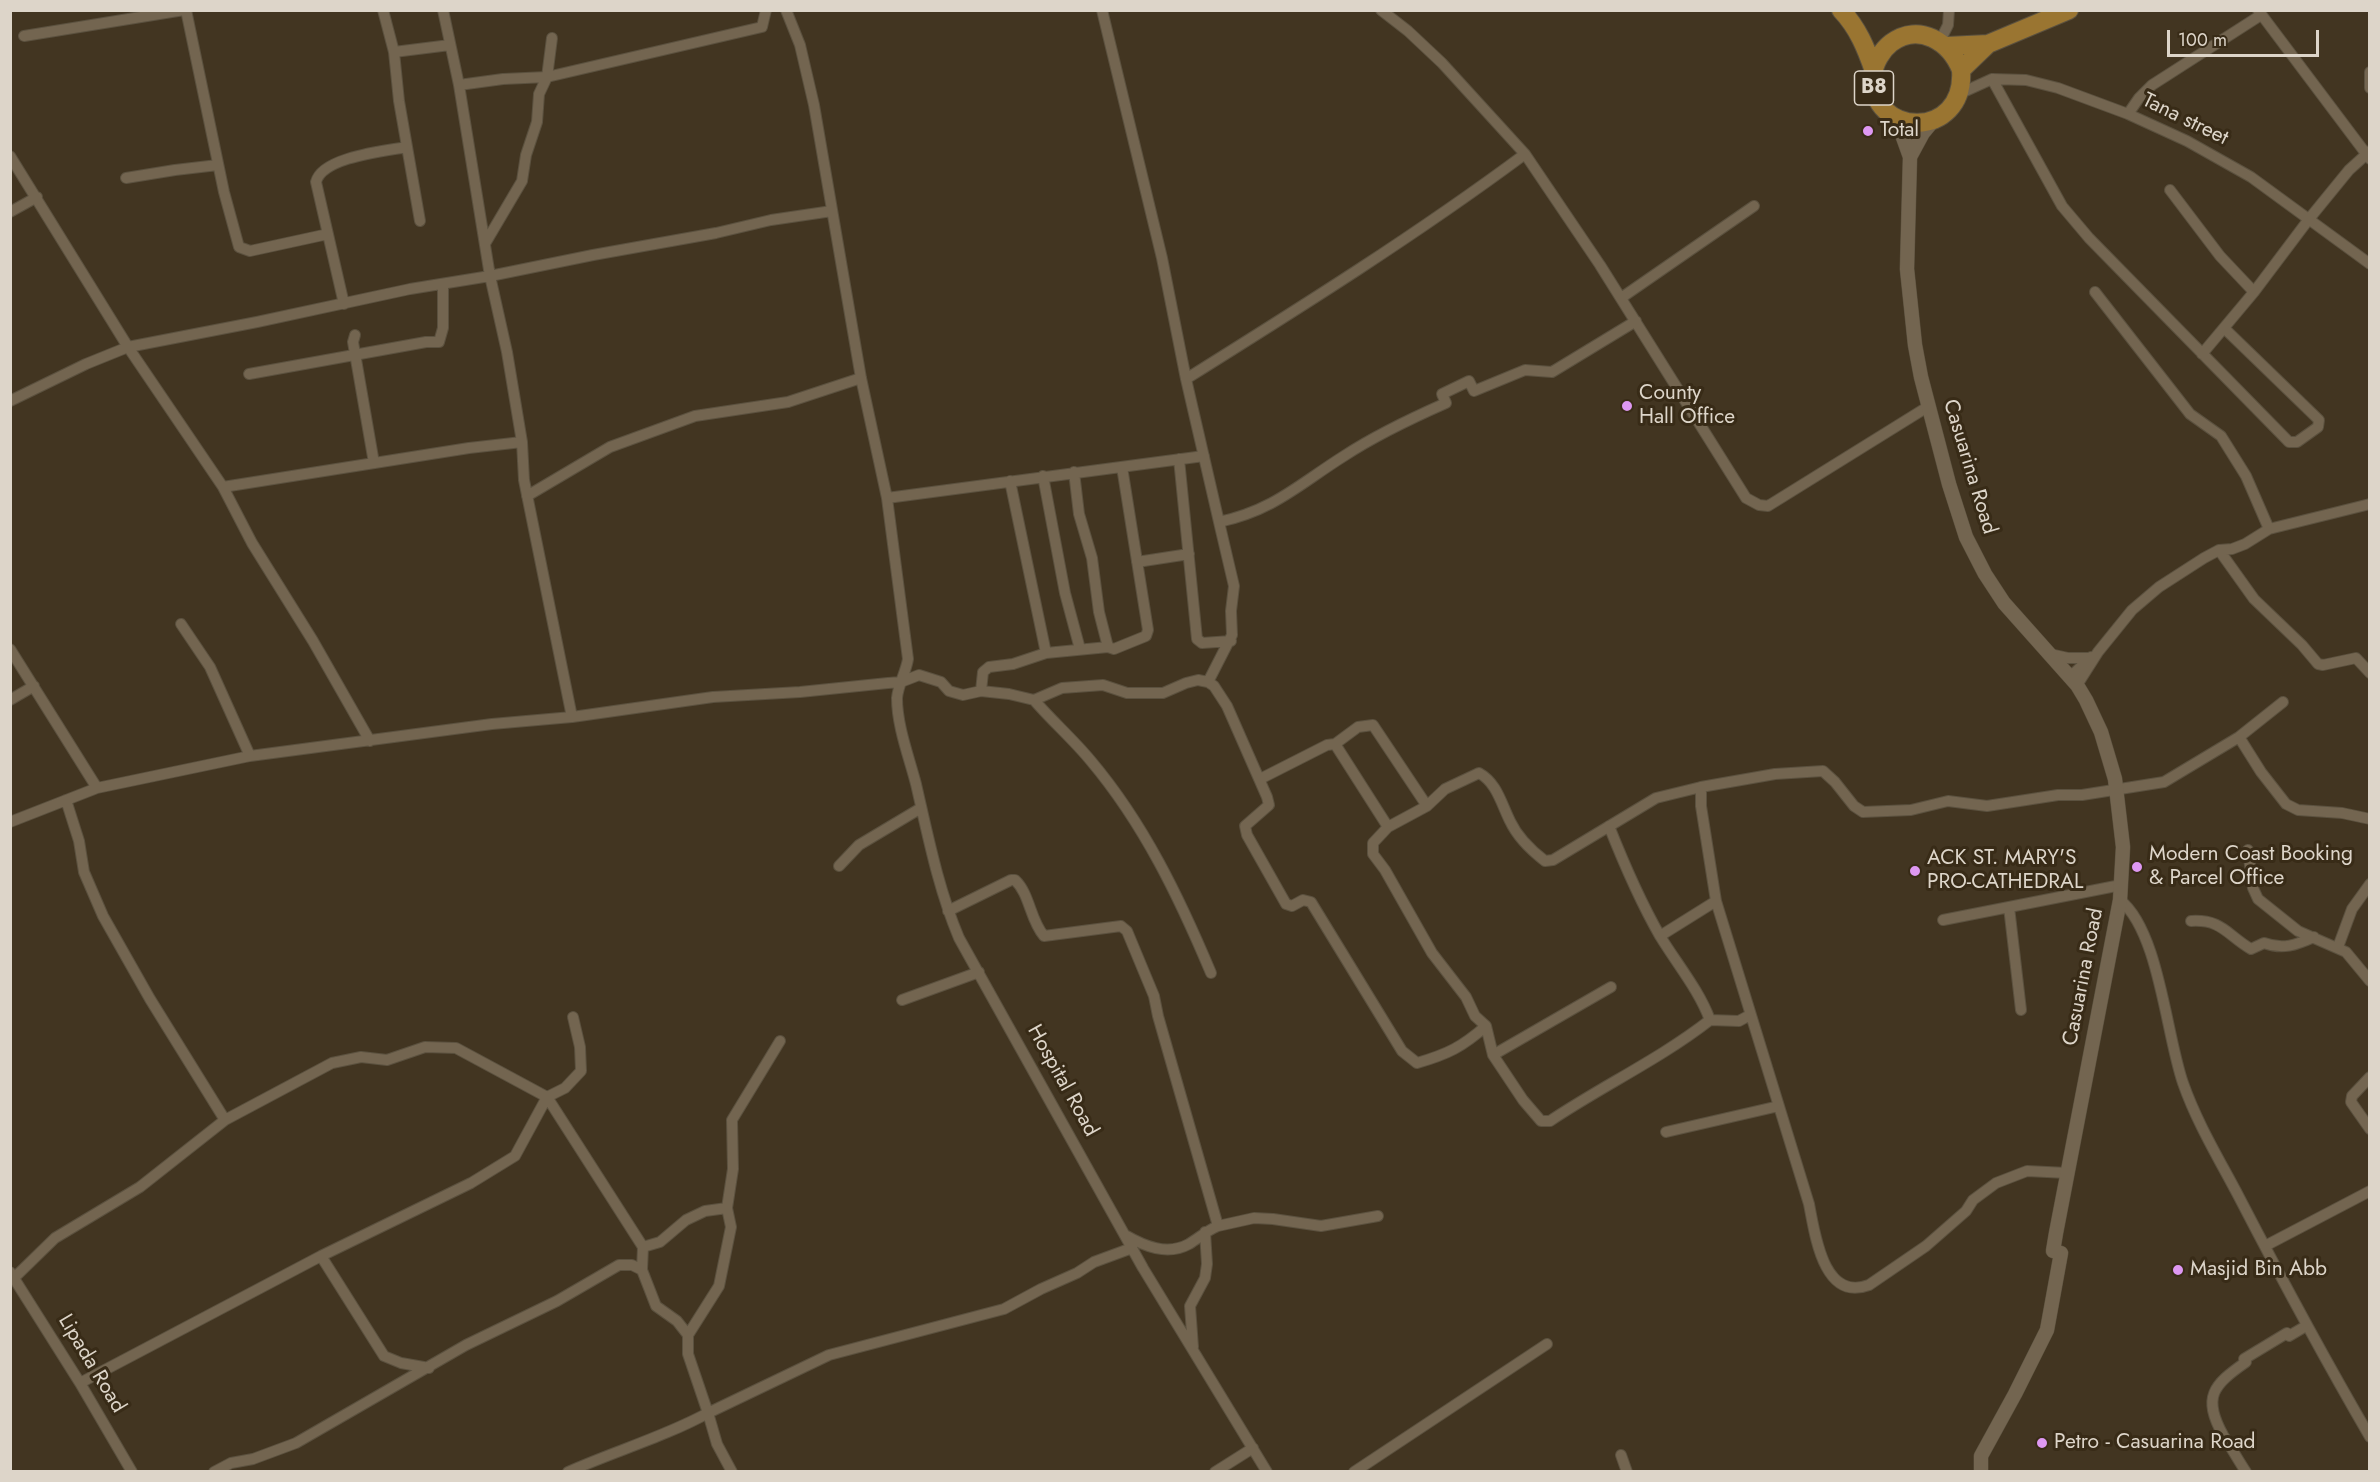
<!DOCTYPE html>
<style>
body{margin:0}
#map{position:relative;width:2380px;height:1482px;overflow:hidden;background:#423521;font-family:Jost,sans-serif}
canvas{display:block}
.frame{position:absolute;inset:0;border:12px solid #ddd5c9;pointer-events:none}
.scale{position:absolute;left:2167px;top:30px;width:152px;height:27px;box-sizing:border-box;border:3px solid #ddd5c9;border-top:0;padding-left:8px;font-size:18px;line-height:21px;white-space:nowrap;color:#ddd5c9;-webkit-text-stroke:4px #382b17;paint-order:stroke}
</style>
<div id="map">
<canvas width="2380" height="1482"></canvas>
<div class="frame"></div>
<div class="scale">100 m</div>
</div>
<script>
const c = document.querySelector('canvas').getContext('2d');
c.lineJoin = 'round';
function strokePath(path, color, width, dash) { c.strokeStyle = color; c.lineWidth = width; c.lineCap = dash ? 'butt' : 'round'; c.setLineDash(dash || []); c.stroke(path); }
function label(font, color, halo, rows, align = 'center') {
  c.font = font + ' Jost,sans-serif'; c.lineWidth = 6; c.setLineDash([]); c.textBaseline = 'middle'; c.strokeStyle = halo; c.fillStyle = color; for (const [text, x, y, turn = 0] of rows) {
    c.save(); c.translate(x, y); c.rotate((+turn || 0) * Math.PI / 180); c.textAlign = isNaN(turn) ? turn : align; if (halo) c.strokeText(text, 0, 0); c.fillText(text, 0, 0); c.restore();
  }
}
const minor = new Path2D(`
 M186,10L224,192L239,247L250,251L328,234
 M383,10L394,52L399,101L420,221
 M443,10L459,85L490,276L507,352L522,442L524,480L572,717
 M786,10L800,45L814,105L861,378L887,498L908,659C906,672 898,685 897,698C897,726 909,757 916,784C928,836 938,888 959,938L1143,1268L1267,1472
 M1102,10L1162,258L1186,379L1219,522C1274,510 1298,485 1344,456C1376,435 1412,418 1446,403L1442,394L1469,381L1474,391L1525,370L1552,372L1636,321
 M1381,10L1408,31L1442,63L1525,154L1600,265L1746,498L1759,505L1768,506L1929,406
 M2258,10L2370,159
 M24,36L184,10
 M1940,41L1948,25L1949,10
 M394,52L450,45
 M2370,72V88
 M1992,79L2062,206L2089,238L2289,442H2297L2318,427L2319,420L2224,328
 M459,85L503,79L547,77L762,27L766,10
 M1959,94L1992,79L2026,80L2058,88L2128,114L2187,141L2251,177L2370,264
 M2128,114L2139,98L2152,85L2261,15
 M10,156L128,347L223,487L252,543L313,641L370,741
 M126,178L175,170L218,165
 M2170,190L2220,256L2254,292
 M10,212L37,197
 M486,242L522,181L526,155L537,122L539,94L547,77L552,38
 M2095,292L2190,414L2221,436L2246,476L2269,529
 M1621,298L1754,206
 M344,304L316,182C322,157 385,151 407,147
 M355,335L353,342L374,463
 M2202,354L2254,292L2309,219L2349,170L2370,151
 M249,374L426,342H439L443,328V285
 M1186,379C1301,307 1416,235 1525,154
 M10,401L86,364L128,347L257,322L410,289L490,276L593,255L716,233L771,220L832,211
 M1179,459L1197,639L1202,643L1231,641
 M1074,472L1079,514L1092,558L1099,612L1108,647
 M1043,476L1065,593L1080,649
 M1010,481L1046,653
 M223,487L469,448L522,442
 M527,496L610,447L695,416L788,402L861,378
 M887,498L1204,456
 M2219,550L2254,599L2302,645L2318,664L2323,665L2356,658L2370,673
 M1137,562L1189,554
 M181,624L210,667L250,756
 M10,649L97,788
 M2050,654L2068,658H2090
 M2070,677L2091,657
 M1208,682L1232,635L1231,611L1234,586L1219,522
 M2077,685L2098,652L2132,610L2159,587L2204,558L2219,550L2232,549L2245,544L2269,529L2370,504
 M981,691L983,672L989,667L1013,664L1046,653L1108,647L1114,649L1146,636L1148,630L1122,467
 M10,700L34,686
 M1034,700C1052,721 1073,739 1091,761C1144,824 1179,897 1211,973
 M2239,737L2261,772L2286,804L2298,810L2342,813L2370,819
 M1335,744L1388,827
 M1260,779L1327,745L1335,744L1358,727L1373,725L1427,806
 M1701,787L1656,798L1553,860L1545,861C1532,851 1517,836 1510,821C1501,803 1497,783 1479,773L1445,789L1427,806L1388,827L1373,843V854L1385,870L1432,953L1466,997L1475,1016L1486,1026L1493,1055L1523,1100L1541,1121H1550C1602,1086 1660,1059 1710,1020
 M66,800L79,841L84,872L103,916L150,999L225,1120
 M10,822L97,788L250,756L492,724L572,717L713,697L800,692L888,683L901,682L919,675L941,682L949,691L963,695L981,691L1009,694L1034,700L1062,688L1103,685L1127,693H1163L1186,683L1198,680L1208,682L1214,686L1227,706L1267,797L1269,805L1245,826L1247,835L1286,904L1292,906L1303,900L1311,902L1402,1051L1417,1063C1448,1054 1462,1047 1486,1026
 M1609,826C1624,864 1640,901 1660,936C1677,964 1699,990 1710,1020L1739,1021L1750,1015
 M2248,850L2253,888L2258,899L2298,931L2346,952L2370,981
 M839,866L859,845L921,808
 M2120,900C2159,931 2166,1034 2183,1083C2197,1123 2219,1159 2239,1197C2281,1278 2324,1358 2370,1437
 M2009,907L2021,1010
 M948,911L1011,880H1015C1030,894 1030,920 1044,936L1121,926L1127,931L1154,996L1158,1016L1218,1226C1206,1231 1199,1238 1189,1244C1167,1256 1144,1246 1125,1235
 M1943,920L2121,885
 M2191,921C2222,919 2227,935 2251,949L2264,943C2283,950 2296,945 2314,937
 M1660,936L1716,901
 M2338,947L2352,909L2370,884
 M902,1000L979,972
 M1493,1055L1611,987
 M2370,1077L2352,1096L2351,1102L2370,1129
 M1666,1132L1779,1106
 M2067,1173L2027,1171L1996,1183L1973,1200L1966,1211L1926,1246L1869,1285C1823,1302 1815,1234 1809,1204L1716,901L1701,806V787L1775,774L1823,771L1835,782L1854,806L1863,812L1911,810L1948,801L1987,806L2058,795H2082L2164,782L2239,737L2283,702
 M1218,1226L1254,1218L1273,1219L1321,1226L1378,1216
 M2265,1246L2370,1191
 M643,1247L660,1242L686,1220L705,1211L727,1208
 M321,1256L384,1356L401,1363L429,1368
 M10,1272L80,1383L132,1472
 M15,1277L55,1238L140,1187L225,1120L332,1063L361,1057L387,1060L425,1047L456,1048L547,1097L643,1247L642,1270
 M688,1335L719,1286L731,1227L727,1208L733,1169L732,1120L780,1041
 M1193,1347L1190,1306L1205,1278L1207,1264L1205,1232
 M80,1383L321,1256L471,1183L515,1156L547,1097L565,1088L581,1071L580,1047L573,1017
 M1621,1455L1627,1472
 M214,1472L231,1463L253,1459L296,1443L466,1345L557,1301L619,1265H632L642,1270L656,1306L677,1321L688,1335V1354L708,1413L829,1355L1004,1309L1041,1289L1077,1273L1094,1262L1132,1248
 M568,1472C615,1451 664,1437 708,1413L717,1444L732,1472
 M1215,1472L1253,1448
 M1354,1472L1547,1344
 M2246,1472C2238,1460 2231,1447 2223,1435C2202,1397 2213,1385 2246,1362L2244,1359L2287,1333L2289,1336L2306,1326`);
const tertiary = new Path2D(`
 M1896,118L1910,157L1907,269L1915,345L1921,377L1949,484L1966,537L1985,574L2004,603L2077,685L2086,700L2101,732L2115,779L2123,847L2120,900L2056,1233L2053,1251L2061,1253L2047,1330L2015,1394L1981,1456V1472
 M1910,157L1923,133L1933,121`);
const trunk = new Path2D(`
 M1841,10C1858,28 1866,48 1874,71
 M1947,46L1988,44L2069,10
 M1961,70C1950,42 1919,22 1891,43C1882,50 1874,63 1873,75C1869,138 1966,141 1961,70L1988,44`);
strokePath(minor, '#5b513f', 12);
strokePath(tertiary, '#5b513f', 15);
strokePath(trunk, '#5b513f', 20);
strokePath(minor, '#736550', 10);
strokePath(tertiary, '#736550', 14);
strokePath(trunk, '#9a7531', 18);
for (const [x, y, r, color] of [
 [1868,131,6,"#de98f2"],
 [1627,406,6,"#de98f2"],
 [2137,867,6,"#de98f2"],
 [1915,871,6,"#de98f2"],
 [2178,1270,6,"#de98f2"],
 [2042,1443,6,"#de98f2"]
]) { const dot = new Path2D(); dot.arc(x, y, r, 0, 2 * Math.PI); c.fillStyle = color; c.fill(dot); strokePath(dot, '#382b17', 2); }
for (const [x, y, w] of [
 [1874,88,39]
]) { const box = new Path2D(); box.roundRect(x - w / 2, y - 17, w, 34, 4.5); c.fillStyle = '#382b17'; c.fill(box); strokePath(box, '#ddd5c9', 1.5); }
label('bold 20px', '#ddd5c9', null, [
 ["B8",1874,88]
]);
label('21px', '#ddd5c9', '#382b17', [
 ["Tana street",2185,120,26],
 ["Casuarina Road",1969,467,73],
 ["Casuarina Road",2084,977,-79],
 ["Hospital Road",1062,1081,61],
 ["Lipada Road",91,1364,59]
]);
label('21px', '#ddd5c9', '#382b17', [
 ["Total",1880,131],
 ["County",1639,394],
 ["Hall Office",1639,418],
 ["Modern Coast Booking",2149,855],
 ["& Parcel Office",2149,879],
 ["ACK ST. MARY'S",1927,859],
 ["PRO-CATHEDRAL",1927,883],
 ["Masjid Bin Abb",2190,1270],
 ["Petro - Casuarina Road",2054,1443]
], 'left');
</script>
